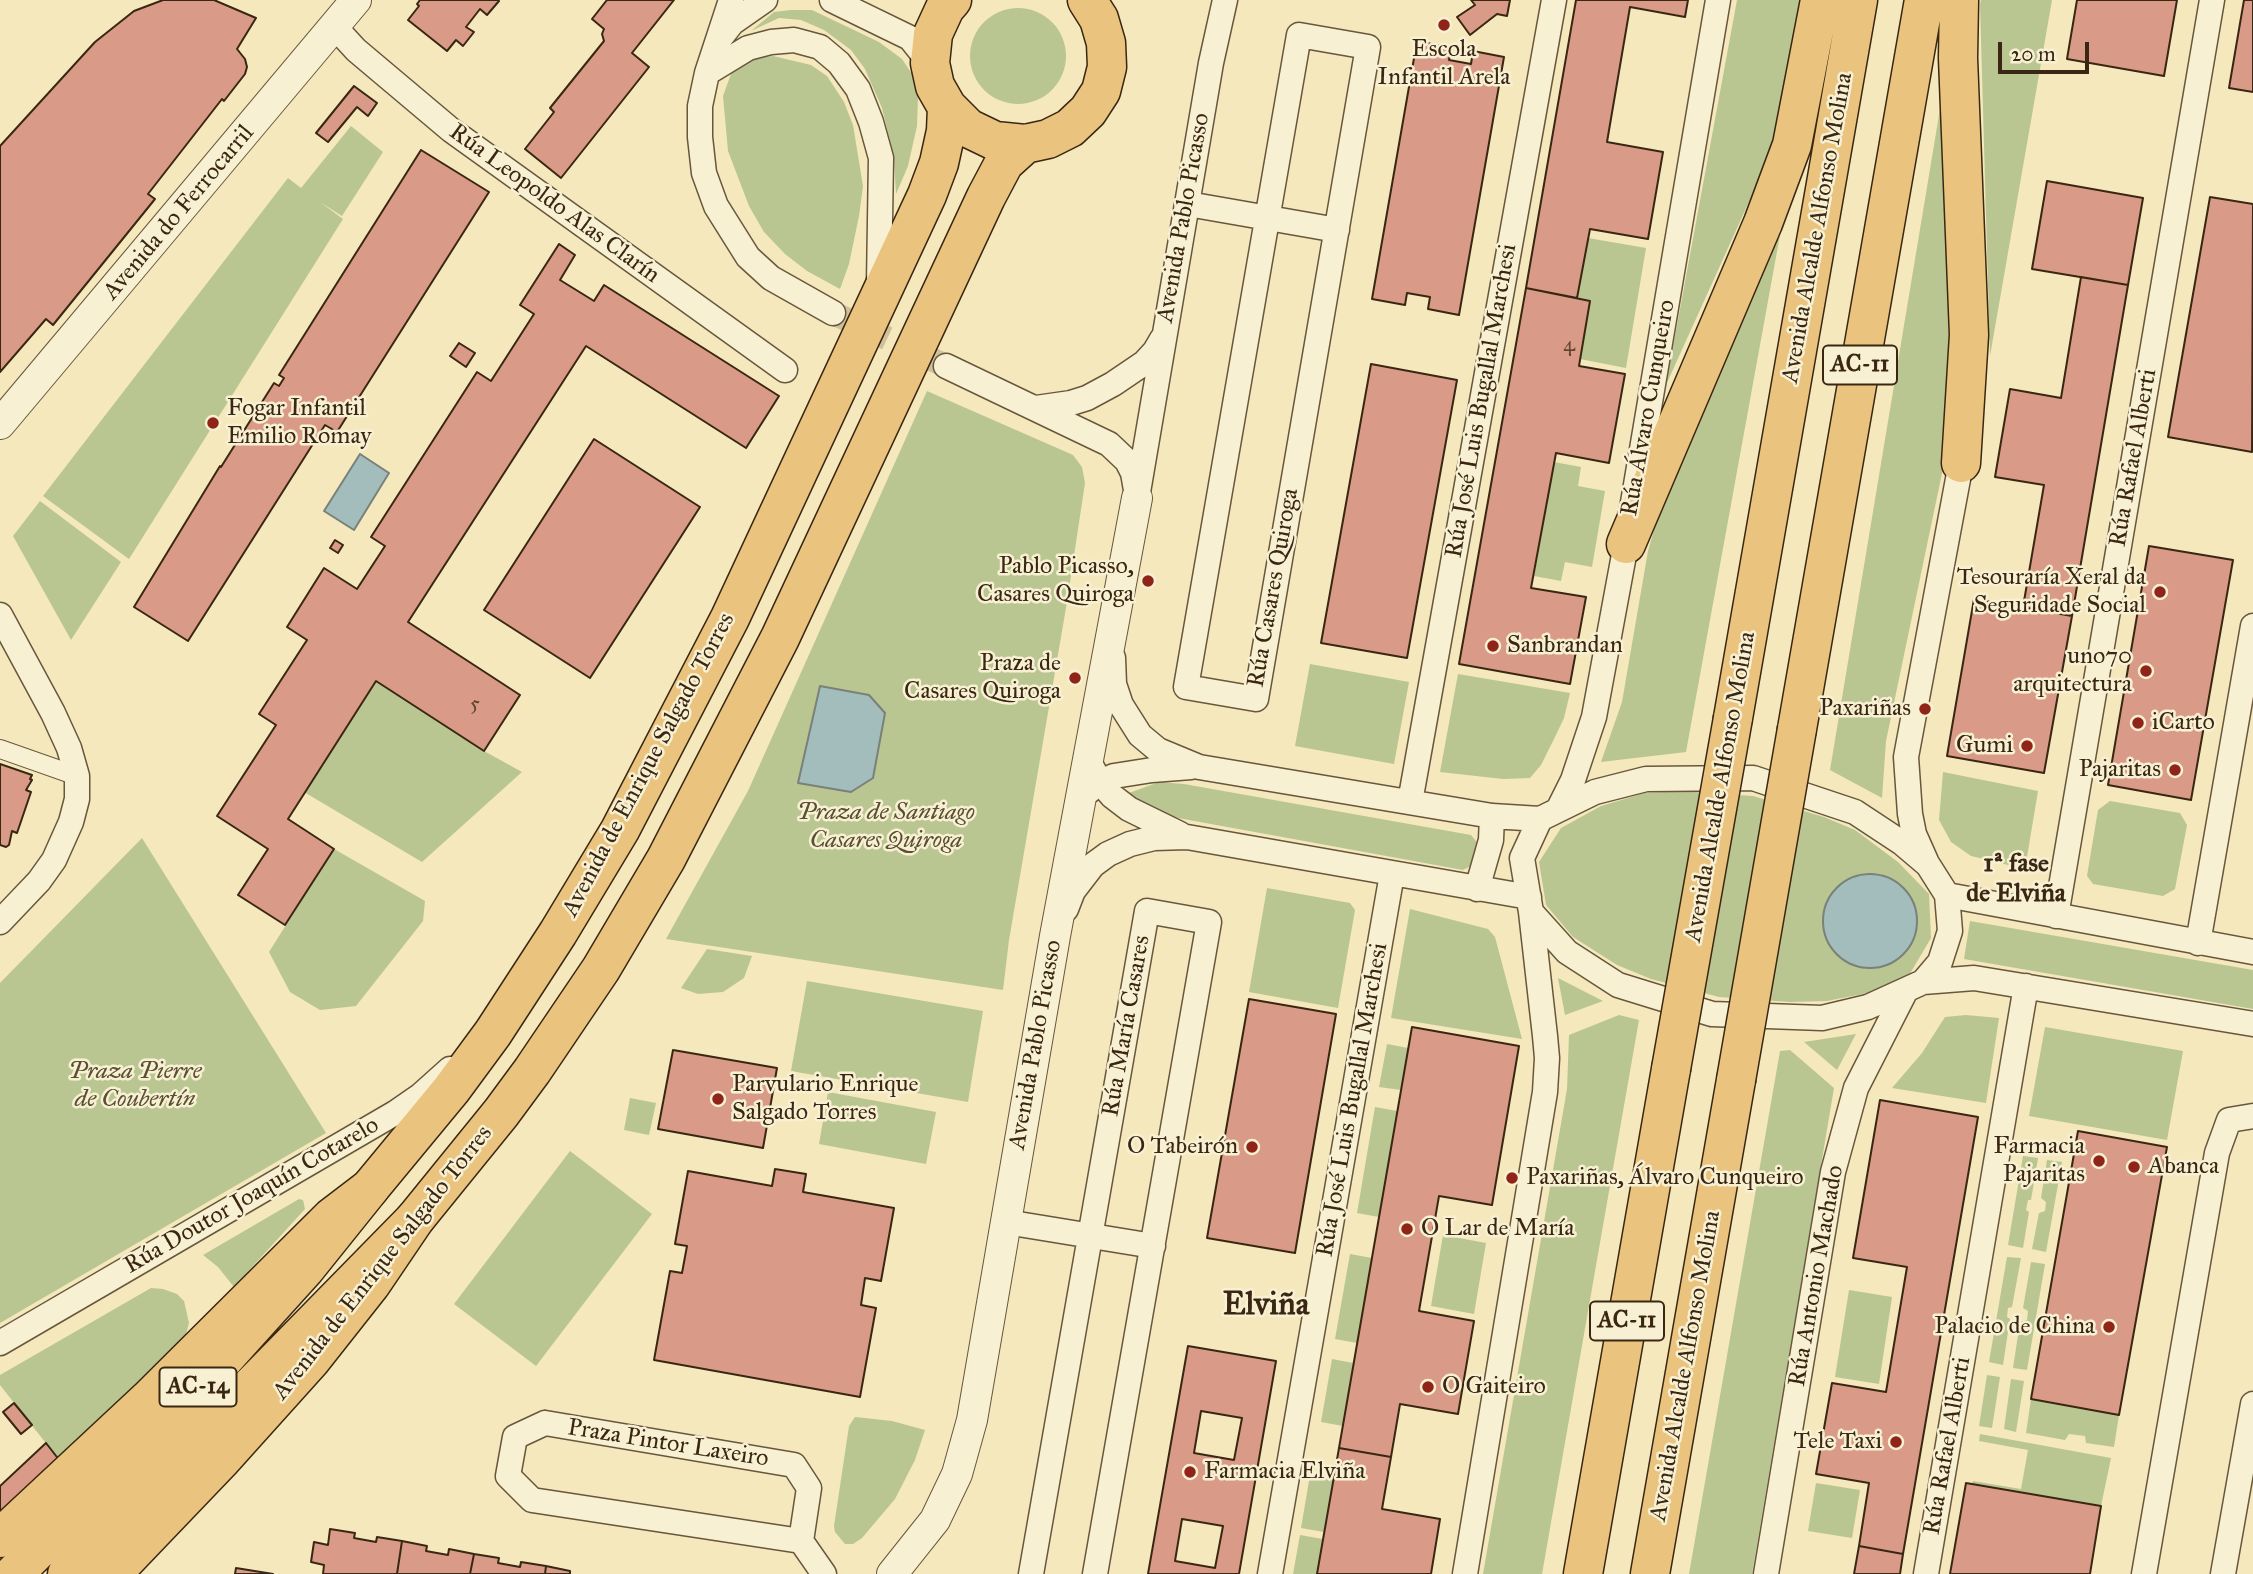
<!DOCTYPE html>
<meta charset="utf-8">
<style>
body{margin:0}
#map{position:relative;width:2253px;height:1574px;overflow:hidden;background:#f4e8bc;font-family:"IM FELL Great Primer",serif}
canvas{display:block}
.scale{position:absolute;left:1998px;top:42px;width:91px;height:32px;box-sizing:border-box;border:4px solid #3a2713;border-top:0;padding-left:9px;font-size:21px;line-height:24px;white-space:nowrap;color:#3a2713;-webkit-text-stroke:5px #f8f0d3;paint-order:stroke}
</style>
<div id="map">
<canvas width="2253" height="1574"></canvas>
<div class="scale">20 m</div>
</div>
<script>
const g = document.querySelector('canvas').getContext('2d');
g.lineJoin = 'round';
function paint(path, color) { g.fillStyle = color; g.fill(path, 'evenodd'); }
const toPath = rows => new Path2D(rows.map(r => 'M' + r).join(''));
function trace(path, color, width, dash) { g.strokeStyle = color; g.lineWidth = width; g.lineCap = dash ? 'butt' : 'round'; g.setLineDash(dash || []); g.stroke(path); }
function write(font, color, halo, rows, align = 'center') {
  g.font = font + ' "IM FELL Great Primer",serif'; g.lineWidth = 5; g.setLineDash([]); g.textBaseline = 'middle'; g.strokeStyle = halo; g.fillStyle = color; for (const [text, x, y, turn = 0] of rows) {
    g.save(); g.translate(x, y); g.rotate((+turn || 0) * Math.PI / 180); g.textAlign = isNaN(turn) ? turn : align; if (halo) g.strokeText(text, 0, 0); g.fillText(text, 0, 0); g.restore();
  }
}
paint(toPath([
 [1737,0,1802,0,1781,131,1666,385],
 [1981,0,2052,0,1990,356,1980,4],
 '970 56a48 48 0 1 1 96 0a48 48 0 1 1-96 0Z',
 [791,10,812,10,879,42,902,59,914,77,918,98,917,126,908,166,896,194,894,158,882,108,865,69,851,50,824,30,801,20,779,18,751,31,774,12],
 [773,56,811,65,827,76,844,102,853,125,863,186,859,216,849,264,840,289,807,271,785,254,764,232,749,206,728,151,723,96,731,74,740,65,752,59],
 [1944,85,1955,336,1945,459,1886,741,1882,798,1830,770],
 [351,126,383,152,342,216,320,202,343,219,129,559,43,496,288,178,301,188],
 [1780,235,1686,752,1601,762,1622,702,1648,551,1666,489,1697,409],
 [1588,238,1646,248,1626,368,1580,359,1590,301,1577,298],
 [927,391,1073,455,1082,467,1085,483,1067,602,1009,940,1003,990,666,939,748,791],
 [1554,462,1581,467,1578,486,1605,491,1592,567,1565,562,1561,581,1534,576],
 [40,501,121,562,71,640,13,536],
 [1310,664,1409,682,1394,764,1295,746],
 [1458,674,1570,693,1564,718,1555,737,1541,765,1530,778,1503,779,1440,772],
 [376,681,484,751,522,772,422,862,304,792],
 [1943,772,2038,791,2025,869,1971,856,1951,842,1939,820],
 [1159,782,1184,784,1471,835,1480,846,1475,864,1463,870,1178,818,1148,807,1129,793],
 [1681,791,1753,796,1824,817,1855,830,1898,862,1929,894,1931,938,1908,977,1868,993,1827,1001,1790,1002,1719,997,1651,979,1617,965,1573,937,1546,905,1539,862,1561,828,1601,806,1645,793],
 [1866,873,1880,874,1902,885,1915,937,1900,958,1879,968,1868,968,1847,963,1837,954,1829,943,1823,915,1827,902,1842,883,1855,876],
 [2110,801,2180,813,2187,825,2175,889,2163,896,2093,884,2087,876,2098,810],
 [142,838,326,1133,0,1323,0,983],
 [334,849,425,901,423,921,356,1006,320,1010,290,992,269,952],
 [1267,888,1350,903,1355,910,1338,1008,1249,992],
 [1410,909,1488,929,1495,937,1522,1039,1391,1018],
 [1970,921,2253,970,2253,1009,1964,959],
 [707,949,752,956,744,978,723,992,698,994,681,988],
 [1558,978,1603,1001,1565,1015],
 [807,981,983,1011,968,1102,791,1071],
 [1619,1015,1639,1020,1542,1574,1483,1574,1567,1089,1569,1035],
 [1966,1015,1999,1018,1986,1103,1892,1088,1922,1053,1945,1017],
 [2045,1027,2183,1051,2167,1140,2029,1116],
 [1856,1034,1837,1070,1804,1042],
 [1387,1044,1408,1048,1401,1090,1379,1087],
 [1790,1050,1834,1088,1752,1574,1689,1574,1780,1051],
 [828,1092,936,1112,926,1164,819,1144],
 [630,1098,656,1103,649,1135,624,1130],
 [1375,1107,1397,1111,1379,1217,1357,1213],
 [570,1151,652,1214,536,1366,454,1304],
 [2023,1156,2038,1158,2031,1200,2028,1200,2026,1210,2029,1212,2023,1248,2008,1245],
 [2047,1160,2062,1162,2046,1252,2032,1249,2039,1213,2045,1211,2046,1202,2041,1198],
 [299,1199,303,1200,305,1209,234,1287,218,1267,203,1255],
 [1443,1235,1486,1243,1474,1314,1431,1306],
 [1350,1254,1372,1258,1357,1343,1335,1339],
 [2007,1257,2021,1258,2012,1307,2008,1308,2007,1317,2010,1319,2003,1365,1989,1362],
 [2031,1262,2045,1264,2027,1370,2013,1368,2020,1322,2027,1320,2028,1311,2023,1308],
 [151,1288,163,1289,177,1294,184,1301,189,1323,186,1334,162,1362,60,1461,0,1385,0,1375],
 [1849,1290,1892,1297,1879,1384,1835,1377],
 [1332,1359,1353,1363,1343,1426,1321,1422],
 [1987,1375,2000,1377,1992,1428,1979,1426],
 [2011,1379,2024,1381,2016,1432,2004,1429],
 [2031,1399,2119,1415,2114,1447,2086,1443,2085,1436,2069,1434,2065,1440,2026,1433],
 [855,1417,892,1421,925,1430,915,1460,895,1499,862,1538,853,1544,845,1544,835,1532,834,1526,849,1426],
 [1980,1434,2111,1458,2101,1506,1972,1484,1973,1481,2021,1489,2028,1450,1979,1441],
 [1310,1475,1333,1479,1324,1532,1301,1528],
 [1816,1483,1860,1490,1852,1538,1808,1531],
 [1300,1535,1323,1539,1317,1574,1293,1574]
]), '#bac691');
const water = toPath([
 [360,454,389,473,354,530,324,511,360,454],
 [820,686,869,695,885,713,873,778,851,792,798,783,820,686],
 '1823 921a47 47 0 1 1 94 0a47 47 0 1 1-94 0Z'
]);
paint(water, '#a3bdbd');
trace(water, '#798179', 2);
const building = toPath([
 [163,0,214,0,256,18,237,49,245,59,247,67,245,74,224,101,222,99,148,194,155,199,53,325,46,319,0,372,0,146,95,42,134,11,163,0],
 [420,0,498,0,499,1,487,15,480,9,466,27,474,32,463,46,456,40,447,51,408,20,419,6,417,4,420,0],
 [607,0,674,0,632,53,649,67,561,178,525,149,554,112,550,108,604,41,602,34,604,29,592,19,607,0],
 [1471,0,1510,0,1507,16,1497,14,1470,35,1457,17,1475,5,1471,0],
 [1576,0,1688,0,1685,17,1630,7,1607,142,1663,152,1648,239,1590,229,1577,298,1526,288,1576,0],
 [2077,0,2177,0,2164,76,2067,59,2077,0],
 [2244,0,2253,0,2253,92,2229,88,2244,0],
 [1417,41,1451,48,1449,60,1471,64,1473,51,1504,57,1459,315,1428,309,1430,297,1407,293,1405,305,1372,299,1417,41],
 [354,86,377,103,368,116,357,107,328,142,316,133,354,86],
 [421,150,489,192,337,432,325,425,188,641,134,607,220,466,221,467,274,383,279,386,284,378,279,375,421,150],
 [2047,181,2143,198,2128,285,2032,269,2047,181],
 [2210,197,2253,204,2252,452,2168,437,2210,197],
 [559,244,575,255,560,280,594,301,604,285,779,396,746,448,586,346,408,622,520,695,484,751,376,681,288,819,334,849,285,925,238,895,268,849,217,816,276,725,259,714,307,640,287,627,324,568,357,589,385,546,371,537,477,372,491,381,534,314,520,305,559,244],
 [2081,277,2128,285,2072,616,2023,607,2044,485,1995,477,2010,389,2061,398,2081,277],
 [1526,288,1590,301,1579,366,1625,374,1609,463,1556,453,1531,588,1586,597,1570,684,1459,664,1526,288],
 [459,343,475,353,466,367,450,356,459,343],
 [1371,364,1457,380,1407,658,1321,643,1371,364],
 [594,439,700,507,590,678,484,610,594,439],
 [335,540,343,545,338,553,330,548,335,540],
 [2149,546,2233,560,2191,800,2108,785,2149,546],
 [1974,599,2072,616,2044,773,1947,756,1974,599],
 [0,764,32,775,30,779,32,780,26,790,31,792,17,833,12,831,9,845,6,847,0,845,0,764],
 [1249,999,1336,1014,1295,1253,1207,1238,1249,999],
 [1412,1027,1519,1046,1492,1205,1439,1196,1419,1311,1474,1321,1458,1414,1400,1404,1391,1457,1339,1448,1412,1027],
 [673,1050,777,1068,763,1148,658,1129,673,1050],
 [1880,1100,1978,1117,1903,1554,1859,1546,1869,1483,1816,1474,1832,1383,1886,1392,1907,1267,1853,1258,1880,1100],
 [2078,1131,2167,1147,2119,1415,2031,1399,2078,1131],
 [775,1169,806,1174,803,1192,894,1208,881,1281,865,1278,861,1305,876,1308,860,1397,654,1360,670,1271,682,1273,687,1246,675,1244,688,1171,772,1186,775,1169],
 [1188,1346,1276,1361,1239,1574,1148,1574,1188,1346],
 [1201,1411,1242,1418,1234,1460,1194,1453,1201,1411],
 [1182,1519,1223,1526,1215,1568,1175,1561,1182,1519],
 [14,1403,32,1425,21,1434,3,1412,14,1403],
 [46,1443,60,1461,0,1517,0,1486,46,1443],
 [1339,1448,1391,1457,1382,1509,1440,1519,1431,1574,1317,1574,1339,1448],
 [1966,1483,2101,1506,2090,1574,1950,1574,1966,1483],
 [330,1529,355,1533,354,1538,376,1542,377,1537,402,1541,397,1574,323,1574,324,1565,311,1562,314,1542,328,1545,330,1529],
 [402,1541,427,1546,426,1551,448,1555,449,1549,474,1554,470,1574,397,1574,402,1541],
 [1859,1546,1903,1554,1900,1574,1854,1574,1859,1546],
 [474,1554,499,1558,498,1563,520,1567,521,1562,546,1566,545,1574,470,1574,474,1554],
 [546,1566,570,1571,570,1574,545,1574,546,1566],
 [236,1568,273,1574,235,1574,236,1568]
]);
paint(building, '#d99b87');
trace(building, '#3a2713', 2);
trace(toPath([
 [833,313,946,366]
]), '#cfc19a', 24, [24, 12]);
const pedestrian = toPath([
 [0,749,77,776]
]);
const minor = toPath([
 [731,0,707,73,700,106,700,137,704,173,716,206,748,257,771,278,833,313],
 [832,0,910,38,930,63],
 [334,26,356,50,451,130,785,370],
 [1299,35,1368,47,1256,699,1186,687,1299,35],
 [721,37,732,23,765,0],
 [707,73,748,48,771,42,794,40,820,47,839,63,858,89,871,122,881,158,879,283],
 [1188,204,1337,230],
 [946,366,1109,444,1127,461,1133,473,1136,490],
 [1036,408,1071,403,1087,398,1113,384,1144,363,1155,351,1162,339],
 [1137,498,1211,63,1225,0],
 [0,615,53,713,69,748,77,776,77,799,71,822,54,860,39,881,0,922],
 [1113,658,1114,684,1121,705,1140,735,1158,750,1199,767,1492,816,1540,819],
 [1088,760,1100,782,1112,796,1129,809,1180,834],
 [1089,791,1100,782,1114,776,1152,770,1191,767],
 [1410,802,1554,0],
 [1558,810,1573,780,1594,717,1626,544,1718,0],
 [1926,861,1914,834,1910,814,1906,757,1961,463],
 [1477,889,1491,840,1492,816],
 [1947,895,2253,952],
 [1066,909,1073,891,1093,865,1108,854,1130,844,1154,838,1187,837,1529,897],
 [2056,916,2212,0],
 [2198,943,2253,626],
 [1923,982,1974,978,2253,1024],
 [1006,1222,1153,1246],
 [0,1343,395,1113,421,1095,450,1069],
 [545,1423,794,1465,809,1488,801,1541,532,1500,508,1476,515,1437,545,1423],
 [801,1541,824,1574],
 [1031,1574,1147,911,1209,922,1095,1574],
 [1270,1574,1392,874],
 [1465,1574,1545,1092,1547,1058,1545,1036,1531,912,1522,858,1540,819,1595,792,1646,779,1753,778,1855,812,1902,843,1928,865,1947,895,1950,931,1940,962,1923,982,1868,1007,1822,1018,1712,1014,1618,985,1567,952,1531,912],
 [1766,1574,1833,1172,1856,1088,1906,990],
 [1926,1574,2026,986],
 [2144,1574,2217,1153,2229,1120,2253,1116],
 [2223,1574,2253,1404]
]);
const tertiary = toPath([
 [0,424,356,0],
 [892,1574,935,1520,957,1474,972,1420,1055,936,1137,498]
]);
const primary = toPath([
 [952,0,945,8,933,34,930,63,935,86,947,107,968,128,995,141,1025,144,1048,139,1070,128,1088,111,1101,91,1107,67,1106,43,1099,19,1087,0],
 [0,1538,149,1399,332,1217,370,1188,451,1090,493,1033,558,933,620,830,730,618,927,195,939,163,946,131,947,107],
 [112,1574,222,1459,311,1360,371,1284,415,1219,501,1113,532,1071,601,969,666,859,780,638,986,197,1004,163,1025,144]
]);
const trunk = toPath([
 [1959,0,1958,58,1969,335,1961,463],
 [1626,544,1763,223,1792,145,1820,0],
 [1733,718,1858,0],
 [1797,729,1924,0],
 [1583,1574,1671,1069],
 [1650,1574,1736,1080]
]);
const motorway = toPath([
 [14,1574,184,1403,305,1269,370,1188],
 [67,1574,415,1219]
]);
trace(pedestrian, '#68573d', 20);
trace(minor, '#68573d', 27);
trace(tertiary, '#68573d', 32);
trace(primary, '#3a2713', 41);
trace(trunk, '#3a2713', 41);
trace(motorway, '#3a2713', 41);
trace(pedestrian, '#f8f0d3', 18);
trace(minor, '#f8f0d3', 24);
trace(tertiary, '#f8f0d3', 30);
trace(primary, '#eac47e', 38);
trace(trunk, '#eac47e', 38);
trace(motorway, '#eac47e', 38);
const trunkBridge = toPath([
 [1671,1069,1733,718],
 [1736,1080,1797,729]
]);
trace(trunkBridge, '#3a2713', 41, []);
trace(trunkBridge, '#eac47e', 38);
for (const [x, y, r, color] of [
 [1444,25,7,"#8f2418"],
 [213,423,7,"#8f2418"],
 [1148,581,7,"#8f2418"],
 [2160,592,7,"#8f2418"],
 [1493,646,7,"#8f2418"],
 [2146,671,7,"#8f2418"],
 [1075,678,7,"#8f2418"],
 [1925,709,7,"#8f2418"],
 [2138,723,7,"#8f2418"],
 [2027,746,7,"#8f2418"],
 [2175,770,7,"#8f2418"],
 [718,1099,7,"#8f2418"],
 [1252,1147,7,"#8f2418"],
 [2099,1161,7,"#8f2418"],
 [2134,1167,7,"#8f2418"],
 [1512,1178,7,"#8f2418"],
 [1407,1229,7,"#8f2418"],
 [2109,1327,7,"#8f2418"],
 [1428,1387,7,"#8f2418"],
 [1896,1442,7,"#8f2418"],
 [1190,1472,7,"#8f2418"]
]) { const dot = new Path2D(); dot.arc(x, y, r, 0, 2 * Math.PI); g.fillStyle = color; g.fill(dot); trace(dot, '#f8f0d3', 2.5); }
write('21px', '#624430', null, [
 ["4",1569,346],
 ["5",475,705]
]);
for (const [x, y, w] of [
 [1860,365,74],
 [1627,1321,74],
 [198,1387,77]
]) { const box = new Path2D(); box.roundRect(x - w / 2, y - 19.5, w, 39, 5); g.fillStyle = '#f8f0d3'; g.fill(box); trace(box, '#3a2713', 2); }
write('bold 23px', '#3a2713', null, [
 ["AC-11",1860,365],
 ["AC-11",1627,1321],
 ["AC-14",198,1387]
]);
write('24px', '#3a2713', '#f8f0d3', [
 ["Escola",1444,50,"center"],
 ["Infantil Arela",1444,78,"center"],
 ["Fogar Infantil",227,409,"left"],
 ["Emilio Romay",227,437,"left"],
 ["Pablo Picasso,",1134,567],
 ["Casares Quiroga",1134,595],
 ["Tesouraría Xeral da",2146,578],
 ["Seguridade Social",2146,606],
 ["Sanbrandan",1507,646,"left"],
 ["uno70",2132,657],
 ["arquitectura",2132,685],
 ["Praza de",1061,664],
 ["Casares Quiroga",1061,692],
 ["Paxariñas",1911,709],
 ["iCarto",2152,723,"left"],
 ["Gumi",2013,746],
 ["Pajaritas",2161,770],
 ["Parvulario Enrique",732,1085,"left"],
 ["Salgado Torres",732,1113,"left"],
 ["O Tabeirón",1238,1147],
 ["Farmacia",2085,1147],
 ["Pajaritas",2085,1175],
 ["Abanca",2148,1167,"left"],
 ["Paxariñas, Álvaro Cunqueiro",1526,1178,"left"],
 ["O Lar de María",1421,1229,"left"],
 ["Palacio de China",2095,1327],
 ["O Gaiteiro",1442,1387,"left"],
 ["Tele Taxi",1882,1442],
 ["Farmacia Elviña",1204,1472,"left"]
], 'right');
write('24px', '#3a2713', '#f8f0d3', [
 ["Rúa Leopoldo Alas Clarín",554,204,36],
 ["Avenida do Ferrocarril",179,213,-50],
 ["Avenida Pablo Picasso",1184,218,-80],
 ["Avenida Alcalde Alfonso Molina",1818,228,-80],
 ["Rúa José Luis Bugallal Marchesi",1482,401,-80],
 ["Rúa Álvaro Cunqueiro",1649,408,-80],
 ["Rúa Rafael Alberti",2134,458,-80],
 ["Rúa Casares Quiroga",1274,588,-80],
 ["Avenida de Enrique Salgado Torres",649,765,-62],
 ["Avenida Alcalde Alfonso Molina",1721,787,-80],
 ["Rúa María Casares",1127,1026,-80],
 ["Avenida Pablo Picasso",1036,1045,-80],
 ["Rúa José Luis Bugallal Marchesi",1353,1100,-80],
 ["Rúa Doutor Joaquín Cotarelo",252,1196,-30],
 ["Avenida de Enrique Salgado Torres",383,1263,-52],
 ["Rúa Antonio Machado",1817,1276,-80],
 ["Avenida Alcalde Alfonso Molina",1686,1366,-80],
 ["Praza Pintor Laxeiro",668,1444,9],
 ["Rúa Rafael Alberti",1948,1446,-80]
]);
write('italic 24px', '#5a4f32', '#f8f0d3', [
 ["Praza de Santiago",886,813],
 ["Casares Quiroga",886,841],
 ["Praza Pierre",135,1072],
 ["de Coubertín",135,1100]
]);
write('bold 26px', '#3a2713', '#f8f0d3', [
 ["1ª fase",2016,865],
 ["de Elviña",2016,895]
]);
write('bold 32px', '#3a2713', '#f8f0d3', [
 ["Elviña",1266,1306]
]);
</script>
